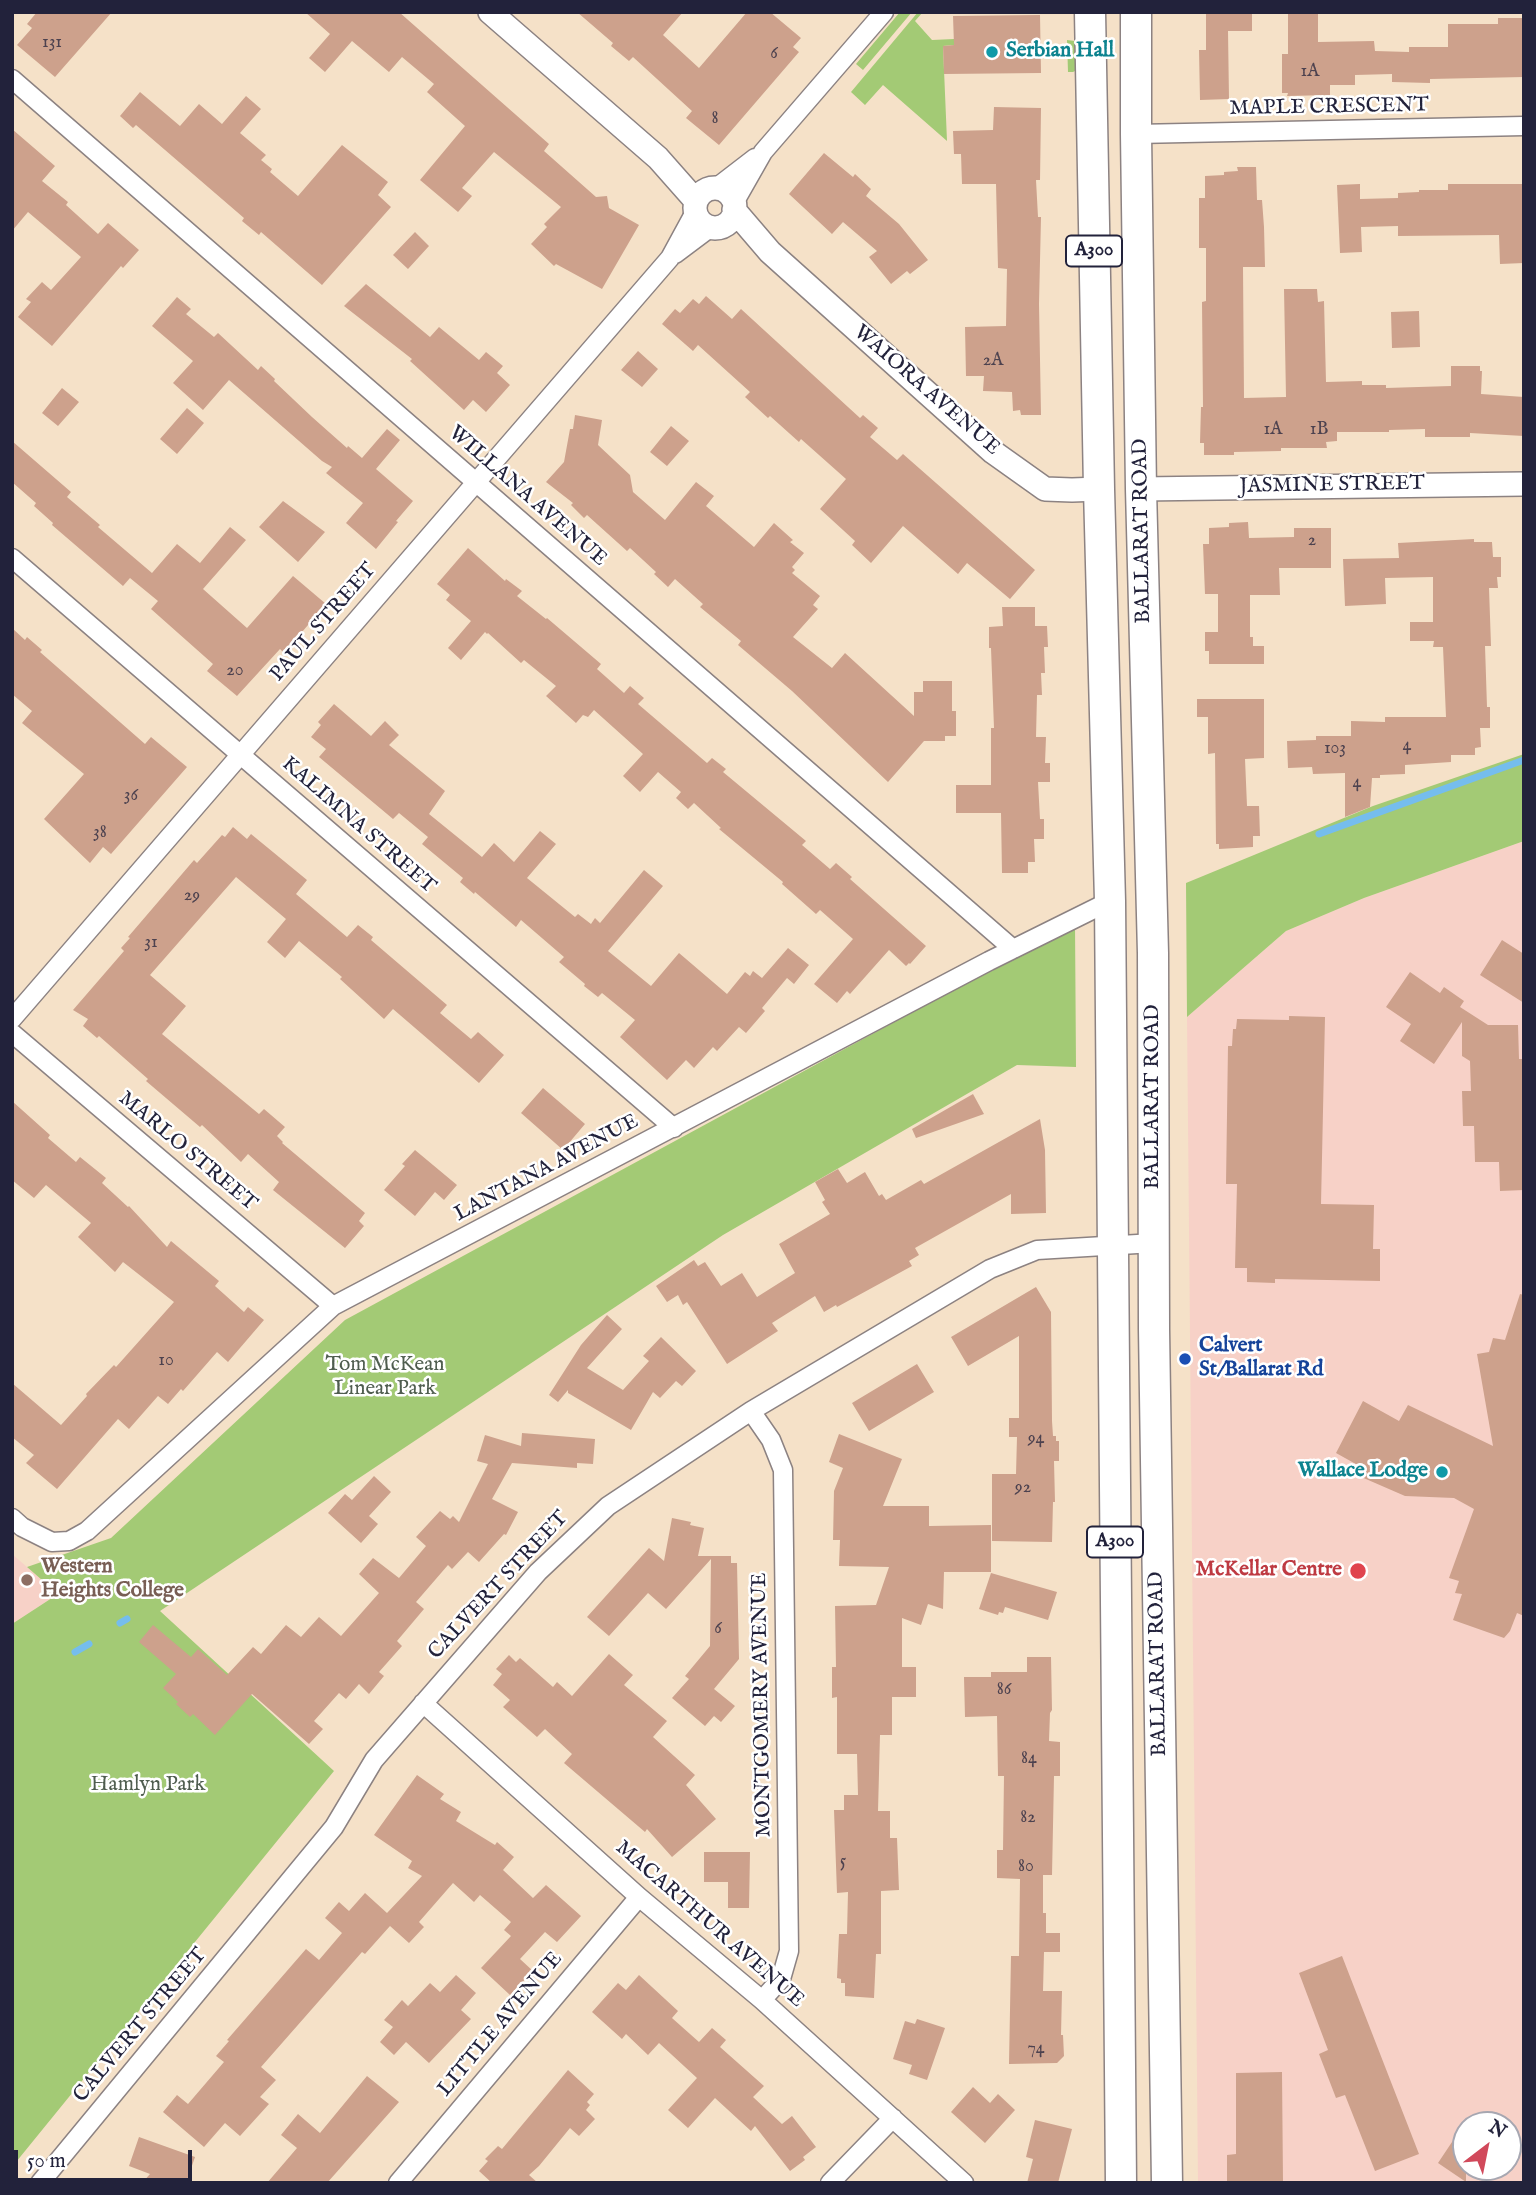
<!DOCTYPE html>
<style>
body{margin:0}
#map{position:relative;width:1536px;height:2195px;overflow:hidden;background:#f5e1c8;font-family:"IM FELL English",serif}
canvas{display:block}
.frame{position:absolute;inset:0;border:14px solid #22223b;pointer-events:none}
.north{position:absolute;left:1452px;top:2111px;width:70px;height:70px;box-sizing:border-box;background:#fff;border:2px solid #a7a7b1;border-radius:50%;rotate:32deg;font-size:19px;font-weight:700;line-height:28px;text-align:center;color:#22223b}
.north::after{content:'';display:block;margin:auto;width:24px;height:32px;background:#d1495b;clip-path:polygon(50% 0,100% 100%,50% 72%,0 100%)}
.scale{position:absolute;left:14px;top:2150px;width:178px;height:32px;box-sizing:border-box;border:4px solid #22223b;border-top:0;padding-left:9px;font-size:21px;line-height:24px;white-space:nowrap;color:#22223b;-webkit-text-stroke:5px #fff;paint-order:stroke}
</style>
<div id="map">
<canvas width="1536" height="2195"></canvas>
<div class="frame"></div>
<div class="north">N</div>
<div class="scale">50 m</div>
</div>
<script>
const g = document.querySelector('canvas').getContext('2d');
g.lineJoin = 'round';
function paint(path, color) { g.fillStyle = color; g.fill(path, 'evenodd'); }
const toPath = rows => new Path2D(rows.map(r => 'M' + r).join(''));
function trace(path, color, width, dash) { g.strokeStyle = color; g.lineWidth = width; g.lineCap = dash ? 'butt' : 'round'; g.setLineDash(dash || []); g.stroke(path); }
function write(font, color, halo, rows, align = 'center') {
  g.font = font + ' "IM FELL English",serif'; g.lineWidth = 5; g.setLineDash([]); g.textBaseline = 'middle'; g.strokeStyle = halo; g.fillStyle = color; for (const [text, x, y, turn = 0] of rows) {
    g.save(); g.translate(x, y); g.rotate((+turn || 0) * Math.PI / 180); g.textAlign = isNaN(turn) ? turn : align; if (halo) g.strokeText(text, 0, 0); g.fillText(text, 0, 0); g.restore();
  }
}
paint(toPath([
 [1524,841,1524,2183,1198,2183,1187,1017,1286,931,1364,898],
 [1466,2125,1508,2125,1508,2167,1466,2167],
 [12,1554,58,1594,12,1624]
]), '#f7d1c7');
paint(toPath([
 [900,12,912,12,863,70,856,64],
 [918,12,923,12,915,21,932,40,954,39,954,45,943,46,947,141,883,85,865,105,851,92],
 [1067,40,1075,41,1075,71,1073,72,1068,72],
 [1524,754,1524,841,1364,898,1286,931,1187,1017,1186,883,1373,806],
 [1075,924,1076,1067,1017,1065,723,1235,160,1611,334,1771,12,2167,12,1624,58,1594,27,1567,111,1538,345,1320]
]), '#a3ca75');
trace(toPath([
 [1319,834,1524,760],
 [120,1623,127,1619],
 [75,1652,89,1644]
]), '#75bded', 7);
paint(toPath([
 [37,12,112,12,55,77,17,45,32,28,27,24],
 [305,12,399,12,549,144,544,151,596,197,607,196,609,208,639,225,602,289,556,264,554,266,531,244,547,227,544,224,561,207,494,152,462,188,472,196,458,212,420,180,465,126,427,92,434,84,402,57,389,72,352,41,325,72,309,58,330,34],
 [577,12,683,12,663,35,699,68,747,12,770,12,801,38,793,47,799,52,719,145,686,118,692,111,633,57,629,61,611,46,613,43],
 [1206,12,1252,12,1252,31,1228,31,1229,99,1200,100,1199,50,1206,50],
 [1288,12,1318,12,1318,42,1374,41,1375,51,1409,52,1409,47,1448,47,1448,24,1498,24,1498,18,1523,18,1524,77,1430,79,1430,83,1392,82,1392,74,1355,75,1355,85,1330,85,1330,95,1287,96,1288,93,1282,93,1282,54,1288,54],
 [1040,15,1041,73,944,74,943,46,954,45,953,16],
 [140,92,180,126,199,104,222,124,246,96,261,109,240,133,266,155,261,160,272,169,270,172,298,196,342,145,388,182,378,195,391,207,322,285,261,232,259,235,242,221,244,218,136,125,133,128,120,116],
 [994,107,1041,108,1040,180,1036,180,1038,217,1041,217,1039,304,1041,415,1021,415,1020,410,1013,411,1012,392,983,391,984,376,966,376,965,327,1006,326,1007,269,998,268,996,184,962,184,961,154,954,154,953,131,993,130],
 [12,129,55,166,42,181,68,202,66,205,98,234,108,223,139,250,123,268,121,266,52,346,18,317,31,302,26,299,42,282,51,290,81,257,28,212,12,231],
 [824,153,853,177,855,174,871,189,866,196,899,224,928,260,910,274,907,271,891,284,869,257,877,251,843,222,832,234,789,194],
 [1237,167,1256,167,1257,200,1262,200,1264,227,1265,267,1243,267,1244,398,1286,397,1284,289,1317,289,1318,302,1324,301,1326,382,1362,381,1362,385,1386,385,1386,388,1451,386,1451,366,1480,366,1480,371,1482,371,1481,394,1524,397,1524,436,1470,433,1470,437,1425,437,1425,429,1389,430,1389,432,1337,432,1337,441,1326,442,1327,448,1281,448,1281,451,1234,452,1234,455,1204,455,1204,443,1200,443,1201,407,1203,407,1202,302,1206,301,1206,248,1199,248,1199,198,1205,198,1205,176,1224,175,1224,172,1238,171],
 [1360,184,1360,199,1398,198,1398,193,1419,192,1419,190,1448,190,1448,184,1524,184,1524,263,1500,264,1499,235,1398,236,1398,226,1361,227,1362,252,1340,253,1337,185],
 [415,232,429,246,408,269,393,255],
 [366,284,430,337,439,327,479,360,486,352,503,366,497,373,510,385,486,412,473,400,464,410,410,361,412,359,344,306],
 [706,296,732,319,741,309,860,418,863,415,878,428,870,437,897,460,903,454,1035,570,1010,599,967,563,958,574,903,526,871,563,852,545,855,541,820,509,846,479,801,439,799,442,770,416,768,418,745,397,750,392,698,345,693,351,662,324,675,309,680,313,693,299,699,304],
 [177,297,191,309,186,314,214,337,218,333,258,370,261,366,275,379,274,381,312,417,347,448,348,446,362,458,387,429,400,440,376,469,413,501,396,521,398,522,376,549,346,523,363,503,326,473,332,467,322,461,229,380,203,410,173,383,193,361,152,326],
 [1419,311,1420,347,1392,348,1391,312],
 [638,351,658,369,642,387,621,370],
 [62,388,79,402,58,426,42,413],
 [187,408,204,423,177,454,160,439],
 [575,415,602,420,598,445,630,475,633,492,665,520,696,482,714,496,706,506,754,547,774,523,793,540,790,542,804,553,792,567,795,570,792,573,820,596,813,605,818,609,793,637,832,668,845,653,914,716,914,692,923,692,923,681,952,681,952,711,956,711,956,736,945,736,945,741,924,741,888,782,792,691,738,645,741,641,700,607,703,604,675,579,668,587,654,574,656,572,630,548,627,551,587,515,584,518,571,505,573,503,546,482,564,462,570,429,573,429],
 [671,426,689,441,667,466,650,452],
 [12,441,71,492,67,497,100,525,98,527,152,573,177,544,200,563,230,527,246,540,203,589,247,628,293,576,326,604,284,653,280,649,237,696,207,671,213,664,151,609,158,601,130,578,123,586,52,525,53,523,34,506,36,503,12,482],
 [283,501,325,532,298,562,259,527],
 [1248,522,1249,538,1294,537,1294,528,1331,528,1331,568,1279,568,1280,595,1250,595,1250,637,1253,637,1253,646,1264,646,1264,664,1209,664,1209,651,1205,651,1205,632,1218,632,1218,594,1205,594,1203,544,1209,544,1209,528,1229,527,1229,523],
 [1474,539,1474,542,1492,542,1493,557,1501,557,1501,577,1497,577,1498,588,1489,588,1491,646,1485,646,1487,707,1490,707,1490,728,1480,728,1481,747,1475,748,1475,755,1451,755,1451,762,1405,765,1405,774,1380,775,1380,778,1372,778,1370,807,1345,817,1345,773,1313,774,1312,767,1288,768,1287,741,1316,740,1316,736,1351,736,1351,721,1385,722,1385,717,1446,717,1443,647,1433,647,1434,641,1410,641,1410,622,1433,622,1433,577,1385,578,1386,604,1345,606,1343,559,1399,558,1398,543],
 [468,548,505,581,506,579,522,591,517,596,546,619,547,618,601,664,597,669,624,693,630,686,644,698,638,704,707,763,712,758,726,769,723,772,806,841,802,845,830,869,836,863,852,877,850,879,926,946,910,964,909,963,906,966,889,950,850,994,847,991,837,1003,814,984,853,939,820,910,816,914,782,884,783,882,719,829,721,828,694,803,688,809,676,798,681,792,658,772,640,792,623,776,643,754,594,710,588,717,583,715,576,723,546,696,556,686,524,660,521,663,488,633,487,634,485,632,461,660,448,648,471,621,446,600,450,595,437,584],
 [1002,607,1035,607,1035,626,1047,626,1048,647,1044,647,1045,673,1041,673,1042,695,1037,695,1036,737,1046,737,1045,763,1050,763,1050,782,1038,782,1040,819,1044,819,1044,839,1034,839,1035,862,1028,862,1028,873,1002,873,1001,813,956,813,956,785,991,785,991,728,994,728,991,648,989,648,989,627,1003,626],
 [12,628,25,640,27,637,42,650,40,652,145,744,151,737,187,767,111,854,103,847,90,863,44,819,84,774,22,723,32,711,12,694],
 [1197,699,1264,699,1264,758,1245,759,1247,806,1259,806,1260,836,1253,836,1253,847,1219,849,1219,844,1216,844,1215,753,1208,754,1208,717,1197,717],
 [334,704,371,736,385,721,399,735,389,745,445,791,429,814,482,857,494,843,514,862,540,831,556,844,527,878,575,917,578,914,591,924,595,918,600,923,644,870,663,886,608,951,651,986,679,953,727,994,745,972,750,976,753,971,762,978,788,948,809,965,794,984,787,978,762,1008,765,1011,746,1033,739,1027,717,1051,713,1047,694,1068,686,1060,667,1080,620,1037,635,1020,602,993,598,997,584,986,585,984,559,962,564,957,521,920,516,927,475,892,474,894,460,882,463,878,422,844,428,837,399,813,393,819,319,757,326,749,311,737,321,725,318,722],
 [233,827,247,839,251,834,307,880,296,894,347,937,358,925,373,937,371,940,447,1005,440,1013,471,1039,478,1032,504,1055,479,1083,393,1009,384,1019,340,979,342,977,299,941,285,958,267,942,286,919,236,877,150,975,186,1006,162,1034,259,1114,264,1109,285,1127,277,1136,283,1142,282,1143,365,1213,359,1221,364,1226,345,1248,273,1190,279,1182,248,1154,241,1162,202,1125,200,1127,146,1081,148,1079,99,1036,97,1038,83,1026,88,1019,73,1010,124,951,121,948,130,938,128,937,194,860,197,863,222,835,225,837],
 [1502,940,1524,954,1524,1003,1480,975],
 [1410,972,1440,993,1444,987,1464,1001,1460,1007,1488,1025,1518,1025,1519,1059,1524,1059,1524,1190,1500,1191,1499,1162,1475,1162,1474,1126,1463,1126,1462,1091,1471,1091,1470,1061,1462,1056,1462,1022,1434,1064,1400,1041,1411,1024,1386,1007],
 [1289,1016,1325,1017,1321,1204,1374,1205,1373,1249,1380,1249,1380,1281,1275,1279,1275,1283,1247,1282,1247,1268,1235,1268,1237,1184,1226,1184,1228,1046,1232,1046,1233,1029,1236,1029,1237,1019,1289,1020],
 [543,1088,585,1124,563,1150,521,1113],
 [973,1094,984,1114,916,1138,912,1129],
 [12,1101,50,1135,48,1138,76,1162,80,1157,106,1178,102,1183,128,1207,129,1206,167,1247,171,1241,219,1281,215,1286,244,1312,248,1307,264,1320,228,1362,217,1352,183,1391,181,1389,168,1404,158,1396,129,1429,118,1419,57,1489,26,1463,34,1455,12,1437,12,1383,61,1425,87,1396,86,1394,114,1365,116,1367,174,1302,123,1262,115,1272,78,1237,91,1223,46,1185,34,1198,12,1180],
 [1040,1119,1045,1150,1046,1213,1011,1214,1011,1194,915,1248,919,1255,909,1261,912,1266,837,1307,836,1305,824,1312,815,1296,772,1323,778,1331,727,1364,687,1302,683,1305,678,1295,667,1302,656,1286,694,1260,698,1266,705,1262,721,1286,742,1273,757,1297,795,1273,779,1244,830,1214,822,1202,825,1200,815,1182,838,1169,847,1183,865,1172,879,1196,882,1194,886,1200,921,1180,924,1184],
 [415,1150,457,1185,444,1200,435,1192,415,1216,384,1190,405,1166,402,1164],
 [1036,1287,1051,1312,1052,1421,1053,1436,1056,1436,1056,1441,1059,1441,1059,1461,1054,1461,1055,1502,1053,1502,1052,1542,992,1541,992,1474,1016,1474,1017,1437,1009,1437,1009,1418,1019,1418,1019,1336,968,1366,951,1337],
 [1520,1294,1524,1295,1524,1616,1517,1613,1510,1631,1504,1638,1453,1620,1462,1594,1455,1593,1459,1581,1449,1578,1474,1509,1454,1498,1405,1496,1359,1476,1363,1468,1336,1453,1363,1401,1399,1421,1408,1405,1493,1446,1477,1354,1489,1352,1493,1338,1505,1340],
 [607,1315,622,1329,587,1368,623,1390,649,1361,643,1356,661,1337,696,1371,682,1386,676,1381,660,1398,653,1392,631,1430,568,1393,568,1390,558,1402,549,1395,581,1345],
 [917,1364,934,1392,869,1431,852,1403],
 [522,1433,595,1439,593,1464,577,1463,577,1468,512,1463,492,1499,518,1512,506,1535,504,1534,479,1562,468,1552,452,1569,448,1565,416,1602,424,1609,397,1641,402,1646,379,1672,384,1676,369,1694,359,1684,346,1699,339,1693,314,1721,323,1729,309,1744,252,1694,215,1735,193,1714,190,1717,176,1704,178,1702,163,1688,176,1674,139,1642,153,1625,191,1657,198,1649,227,1675,253,1647,261,1654,286,1625,301,1637,319,1617,341,1636,379,1593,359,1574,373,1558,399,1578,426,1546,416,1537,440,1511,450,1519,453,1516,459,1522,488,1464,477,1461,485,1435,521,1446],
 [839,1434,902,1459,883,1506,929,1506,929,1526,991,1525,991,1572,944,1572,943,1609,928,1604,921,1625,902,1618,902,1667,916,1667,916,1697,892,1697,892,1735,880,1735,878,1811,890,1811,890,1838,897,1838,899,1890,881,1891,881,1954,876,1954,874,1998,845,1996,845,1983,841,1983,841,1979,837,1978,839,1934,847,1934,848,1892,837,1893,834,1810,844,1810,844,1795,858,1795,857,1754,837,1754,837,1697,832,1698,832,1667,836,1667,835,1606,876,1605,889,1567,839,1566,840,1540,833,1540,834,1491,843,1468,829,1462],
 [374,1476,391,1492,369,1516,378,1524,361,1543,328,1513,345,1494,352,1500],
 [672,1518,691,1522,690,1525,704,1528,698,1556,731,1556,731,1563,737,1563,739,1659,714,1689,735,1706,721,1722,714,1716,705,1726,672,1698,689,1679,685,1676,710,1646,711,1559,666,1609,648,1593,609,1636,587,1617,649,1548,664,1561],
 [991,1573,1057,1592,1048,1620,1005,1607,1003,1613,999,1612,998,1615,979,1609],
 [609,1654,633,1675,624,1685,667,1721,653,1737,695,1775,686,1785,716,1819,672,1857,647,1829,645,1832,564,1763,572,1754,545,1729,537,1737,503,1707,510,1700,493,1685,502,1674,496,1669,509,1655,516,1662,520,1658,553,1687,557,1682,572,1696],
 [1027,1657,1051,1657,1052,1710,1050,1713,1049,1741,1060,1742,1060,1776,1054,1776,1052,1875,1043,1875,1043,1913,1046,1913,1046,1933,1060,1933,1060,1952,1044,1952,1043,1991,1062,1991,1061,2035,1063,2035,1064,2056,1057,2063,1009,2064,1011,1956,1019,1956,1020,1879,997,1878,997,1850,1003,1850,1004,1776,998,1776,997,1716,965,1717,964,1677,991,1677,991,1672,1027,1672],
 [417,1775,444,1794,440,1799,461,1812,456,1821,495,1845,497,1842,514,1857,503,1870,533,1898,546,1885,581,1916,557,1942,545,1932,520,1959,533,1971,510,1995,481,1968,511,1936,504,1930,511,1922,480,1895,474,1902,453,1883,419,1922,424,1927,409,1943,390,1926,365,1954,362,1952,261,2067,276,2080,260,2097,269,2104,240,2136,225,2123,204,2147,163,2112,177,2095,188,2104,224,2062,216,2056,229,2041,227,2040,306,1949,319,1960,342,1933,325,1918,339,1902,349,1911,365,1893,387,1913,422,1876,408,1868,412,1861,374,1835],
 [704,1852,750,1852,749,1908,728,1908,728,1882,704,1882],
 [1342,1956,1419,2154,1375,2171,1345,2095,1336,2098,1319,2054,1328,2050,1299,1973],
 [456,1975,476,1993,461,2010,471,2019,429,2063,406,2042,394,2055,380,2042,393,2027,384,2020,402,2000,408,2006,430,1983,440,1992],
 [639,1975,678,2011,672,2018,699,2042,712,2028,726,2040,720,2047,764,2086,753,2097,782,2124,792,2116,816,2147,803,2157,805,2160,790,2171,755,2126,751,2131,715,2098,688,2128,668,2110,697,2078,659,2043,648,2055,626,2034,622,2039,592,2012,618,1983,626,1990],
 [917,2019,945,2028,927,2080,909,2074,912,2065,893,2059,905,2021,915,2024],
 [568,2070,594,2094,587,2102,590,2105,586,2110,595,2119,579,2136,570,2128,539,2166,529,2175,538,2183,492,2183,479,2171,488,2161,485,2159,498,2146,502,2149],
 [1282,2072,1283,2183,1227,2183,1227,2155,1236,2154,1236,2073],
 [367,2076,399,2102,327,2183,267,2183,297,2148,281,2135,298,2114,320,2133],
 [973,2087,990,2103,998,2094,1015,2110,985,2143,951,2112],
 [1035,2120,1072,2129,1058,2183,1027,2183,1033,2159,1026,2157],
 [1466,2121,1466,2182,1438,2163],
 [139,2137,195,2157,186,2183,142,2183,150,2174,129,2166]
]), '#cda18c');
const minor = toPath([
 [12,79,1013,949],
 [1136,134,1524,126],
 [716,188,755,158],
 [734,203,763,152,884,12],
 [675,254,711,227],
 [12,558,674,1128],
 [12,1019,670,258,695,212],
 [12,1033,333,1306],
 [751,1411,771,1440,783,1470,789,1951,781,1979,762,2000],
 [12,1518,22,1527,52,1542,69,1541,87,1531,333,1306,989,961,1110,901],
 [423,1703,639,1897,762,2000,964,2183],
 [40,2183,334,1827,374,1760,538,1572,608,1506,751,1411,990,1269,1037,1250,1154,1243],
 [398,2183,639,1897],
 [830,2183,893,2118]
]);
const tertiary = toPath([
 [490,12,658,158,696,201],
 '695 208a20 20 0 1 1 40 0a20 20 0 1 1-40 0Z',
 [734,210,770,252,993,452,1045,489,1072,490,1099,489],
 [1141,489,1524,484]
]);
const trunk = toPath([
 [1090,12,1099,489,1110,901,1121,2183],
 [1136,12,1136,134,1141,489,1153,953,1154,1329,1167,2183]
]);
trace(minor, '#8c8282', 21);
trace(tertiary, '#8c8282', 26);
trace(trunk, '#8c8282', 33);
trace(minor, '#fff', 18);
trace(tertiary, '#fff', 23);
trace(trunk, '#fff', 30);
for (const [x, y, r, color] of [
 [992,52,7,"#0f9aa8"],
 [1185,1359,7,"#1a4fb4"],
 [1442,1472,7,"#0f9aa8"],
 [1358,1571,9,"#e0444e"],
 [27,1580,7,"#8d6e63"]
]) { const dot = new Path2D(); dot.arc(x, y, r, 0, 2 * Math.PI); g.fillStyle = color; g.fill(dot); trace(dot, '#fff', 2.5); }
write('18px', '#4d424f', null, [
 ["131",52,43],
 ["6",774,54],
 ["1A",1310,72],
 ["8",715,119],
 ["2A",993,361],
 ["1A",1273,430],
 ["1B",1319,430],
 ["2",1312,541],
 ["20",235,671],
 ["4",1407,746],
 ["103",1335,749],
 ["4",1357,783],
 ["36",131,796],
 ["38",100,833],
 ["29",192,896],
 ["31",151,943],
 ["10",166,1361],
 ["94",1036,1439],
 ["92",1023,1488],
 ["6",718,1629],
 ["86",1004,1690],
 ["84",1029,1759],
 ["82",1028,1818],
 ["5",843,1862],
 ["80",1026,1867],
 ["74",1036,2049]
]);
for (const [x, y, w] of [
 [1094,251,56],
 [1115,1542,56]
]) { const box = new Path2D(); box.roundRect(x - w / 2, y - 15.5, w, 31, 5); g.fillStyle = '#fff'; g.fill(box); trace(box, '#22223b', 2); }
write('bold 19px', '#22223b', null, [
 ["A300",1094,251],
 ["A300",1115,1542]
]);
write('bold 21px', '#0d838f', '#fff', [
 ["Serbian Hall",1006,52],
 ["Wallace Lodge",1428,1472,"right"]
], 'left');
write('21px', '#22223b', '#fff', [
 ["MAPLE CRESCENT",1329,108,-1],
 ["WAIORA AVENUE",926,391,41],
 ["JASMINE STREET",1332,486,-1],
 ["WILLANA AVENUE",527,497,41],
 ["BALLARAT ROAD",1143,531,-91],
 ["PAUL STREET",324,623,-49],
 ["KALIMNA STREET",358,826,41],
 ["BALLARAT ROAD",1154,1097,-90],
 ["MARLO STREET",187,1152,40],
 ["LANTANA AVENUE",547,1169,-28],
 ["CALVERT STREET",499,1586,-47],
 ["BALLARAT ROAD",1159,1664,-91],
 ["MONTGOMERY AVENUE",763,1705,-91],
 ["MACARTHUR AVENUE",709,1925,41],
 ["LITTLE AVENUE",501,2025,-50],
 ["CALVERT STREET",141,2026,-50]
]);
write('bold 21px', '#164399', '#fff', [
 ["Calvert",1199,1347],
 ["St/Ballarat Rd",1199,1371]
], 'left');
write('21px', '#4f5d4f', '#fff', [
 ["Tom McKean",385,1366],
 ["Linear Park",385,1390],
 ["Hamlyn Park",148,1786]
]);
write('bold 21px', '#785e54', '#fff', [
 ["Western",41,1568],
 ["Heights College",41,1592]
], 'left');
write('bold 21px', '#be3a42', '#fff', [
 ["McKellar Centre",1342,1571]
], 'right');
</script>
